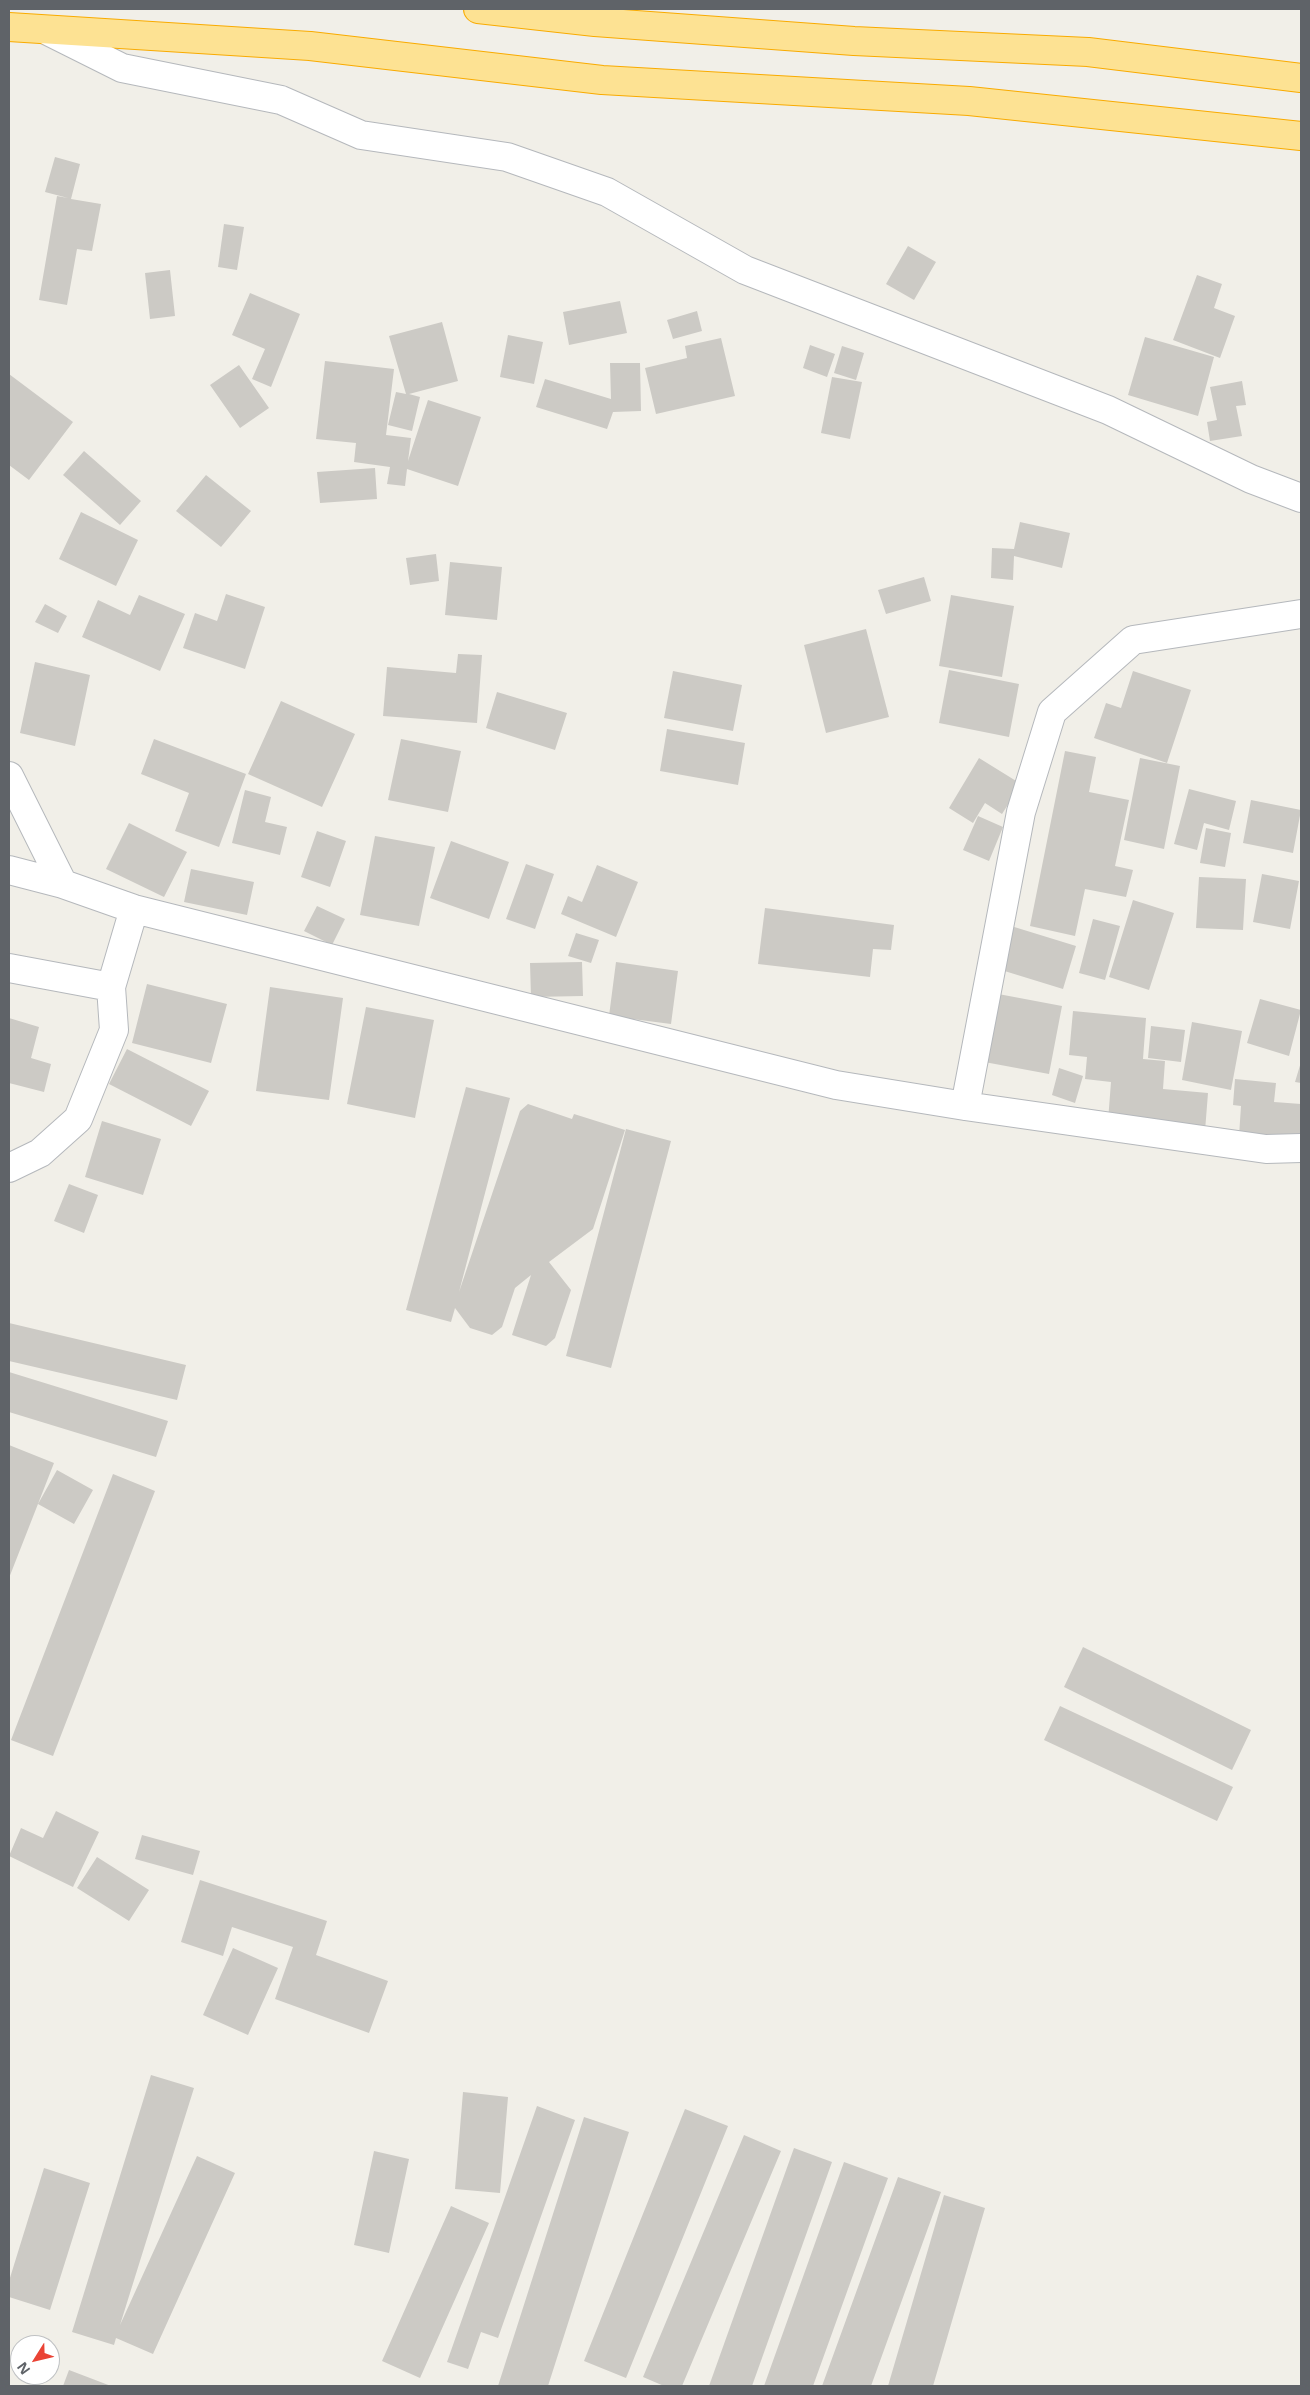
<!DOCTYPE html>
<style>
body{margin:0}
#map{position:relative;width:1310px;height:2395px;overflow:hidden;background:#f1efe8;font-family:"Noto Sans",sans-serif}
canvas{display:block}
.frame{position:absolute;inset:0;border:10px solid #5f6368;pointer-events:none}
.north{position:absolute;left:10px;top:2335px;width:50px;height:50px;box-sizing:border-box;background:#fff;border:1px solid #bfc1c3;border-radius:50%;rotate:234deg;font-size:14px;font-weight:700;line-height:20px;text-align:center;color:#5f6368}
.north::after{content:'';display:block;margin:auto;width:18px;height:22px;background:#ea4335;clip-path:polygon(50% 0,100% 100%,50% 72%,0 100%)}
</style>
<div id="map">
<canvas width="1310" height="2395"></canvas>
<div class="frame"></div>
<div class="north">N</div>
</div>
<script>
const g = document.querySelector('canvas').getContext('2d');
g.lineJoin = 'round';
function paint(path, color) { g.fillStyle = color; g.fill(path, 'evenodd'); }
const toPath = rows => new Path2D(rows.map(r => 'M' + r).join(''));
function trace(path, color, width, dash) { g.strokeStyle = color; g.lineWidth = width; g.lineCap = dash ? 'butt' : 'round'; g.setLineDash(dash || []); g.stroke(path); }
paint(toPath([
 [55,157,80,164,71,199,101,204,92,251,77,249,67,305,39,300,57,196,68,198,45,192],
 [224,224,244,227,237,270,218,267],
 [908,246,936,262,914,300,886,284],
 [170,270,175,316,150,319,145,273],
 [1197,275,1222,284,1214,308,1235,316,1220,358,1173,340],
 [250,293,300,314,271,387,252,379,265,349,232,335],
 [620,301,627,333,569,345,563,312],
 [697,311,702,331,673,339,667,320],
 [442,322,458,381,409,394,420,397,412,431,388,425,396,392,406,394,389,336],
 [508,335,543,342,534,384,500,377],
 [1145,337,1214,357,1198,416,1128,395],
 [721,338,735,396,656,414,645,368,687,358,685,346],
 [810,345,835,354,827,377,803,368],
 [842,346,864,353,856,380,834,373],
 [325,361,394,369,386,435,411,438,408,461,428,400,481,417,458,486,407,469,405,486,387,484,390,467,354,462,356,443,316,439],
 [610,363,640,363,641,411,613,412,607,429,536,407,545,379,611,399],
 [239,365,269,408,240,428,210,385],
 [9,374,73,422,29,480,9,465],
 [832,377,862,382,850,439,821,433],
 [1242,381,1246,405,1236,406,1242,436,1210,441,1207,422,1217,420,1210,387],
 [84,451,141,501,120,525,63,475],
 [375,468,377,499,320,503,317,472],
 [206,475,251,511,221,547,176,511],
 [81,512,138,540,116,586,59,559],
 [1020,522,1070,533,1062,568,1014,556,1013,580,991,578,992,548,1014,549],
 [436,554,439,581,410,585,406,558],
 [450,562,502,567,497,620,445,615],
 [924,577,931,601,886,614,878,590],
 [226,594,265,607,245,669,183,648,195,613,217,621],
 [139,595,185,614,160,671,82,637,98,600,130,615],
 [951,595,1014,606,1002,677,939,666],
 [45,604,67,616,58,633,35,622],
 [866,629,889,717,826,733,804,645],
 [458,654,482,655,477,723,383,716,387,667,456,673],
 [35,662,90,675,75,746,20,733],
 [949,670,1019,684,1009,737,939,723],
 [673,671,742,685,733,731,664,718],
 [1133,671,1191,690,1167,763,1094,738,1106,703,1121,708],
 [497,692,567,713,555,750,486,728],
 [281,701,355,734,322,807,248,774],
 [667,729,745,743,738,785,660,771],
 [154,739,246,774,219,847,175,831,189,793,141,774],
 [401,739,461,751,448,812,388,800],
 [1065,751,1096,757,1089,792,1129,800,1115,866,1133,870,1126,897,1085,889,1075,936,1030,926],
 [979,758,1021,784,1002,814,985,803,973,823,949,808],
 [1140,758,1180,766,1164,849,1124,840],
 [1189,789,1236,801,1229,830,1204,823,1197,850,1174,844],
 [245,790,271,797,265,822,287,827,280,855,232,843],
 [1251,800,1301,810,1293,853,1243,843],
 [978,816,1003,827,989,861,963,850],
 [129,823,187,852,164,897,106,869],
 [1206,828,1231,833,1225,867,1200,863],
 [317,831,346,841,330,887,301,877],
 [375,836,435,847,419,926,360,915],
 [451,841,509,862,489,919,430,898],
 [526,864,554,874,535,929,506,919],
 [597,865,638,882,616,937,561,914,568,896,582,902],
 [191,869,254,882,247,915,184,902],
 [1262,874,1299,881,1290,929,1253,922],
 [1199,877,1246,879,1243,930,1196,928],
 [1133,900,1174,913,1149,990,1109,977],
 [317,906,345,919,332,945,304,931],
 [765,908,894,925,891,950,873,949,870,977,758,964],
 [1093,919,1120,926,1105,980,1079,973],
 [1011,926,1076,946,1063,989,998,969],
 [576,933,599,940,591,963,568,956],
 [582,962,583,996,531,997,530,963],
 [616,962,678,971,671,1024,609,1016],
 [147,984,227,1004,211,1063,132,1043],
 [270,987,343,998,329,1100,256,1091],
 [993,993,1062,1006,1049,1074,979,1061],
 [1260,999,1301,1010,1289,1056,1247,1043],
 [366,1007,434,1020,415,1118,347,1104],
 [1073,1011,1146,1018,1143,1059,1165,1061,1163,1089,1208,1093,1205,1131,1108,1121,1111,1082,1085,1079,1087,1057,1069,1055],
 [9,1018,39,1027,31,1058,51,1064,44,1092,9,1083],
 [1192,1022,1242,1031,1231,1090,1182,1080],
 [1151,1026,1185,1030,1181,1062,1148,1058],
 [127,1049,209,1091,191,1126,109,1084],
 [1301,1062,1301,1083,1295,1082],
 [1059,1068,1083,1076,1075,1103,1052,1095],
 [1235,1079,1276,1083,1274,1102,1301,1104,1301,1142,1239,1136,1241,1106,1233,1105],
 [466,1087,510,1098,459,1292,520,1111,528,1104,572,1119,574,1114,625,1130,593,1229,549,1262,571,1290,555,1338,546,1346,512,1335,531,1275,515,1288,502,1327,492,1335,470,1328,455,1308,451,1322,406,1310],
 [102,1121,161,1139,143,1195,85,1177],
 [626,1129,671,1141,611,1368,566,1356],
 [69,1184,98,1195,84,1233,54,1221],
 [9,1323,186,1365,177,1400,9,1361],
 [9,1372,168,1421,156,1457,9,1412],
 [9,1445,54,1463,9,1578],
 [57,1470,93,1490,74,1524,38,1504],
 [113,1474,155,1491,53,1756,11,1740],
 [1083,1647,1251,1730,1232,1770,1064,1687],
 [1060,1706,1233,1787,1217,1821,1044,1740],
 [56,1811,99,1832,73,1887,9,1856,21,1828,43,1838],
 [142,1835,200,1851,193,1875,135,1859],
 [97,1857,149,1890,129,1921,77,1888],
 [200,1880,327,1921,316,1955,388,1981,369,2033,275,1999,293,1947,232,1927,223,1956,181,1942],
 [233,1948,278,1968,248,2035,203,2015],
 [151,2075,194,2088,120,2325,197,2156,235,2173,153,2354,116,2338,114,2345,72,2332],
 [463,2092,508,2097,500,2193,455,2189],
 [537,2106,575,2120,498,2338,481,2332,468,2369,447,2362],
 [685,2109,728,2126,626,2378,584,2361],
 [584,2117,629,2132,548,2386,498,2386],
 [744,2135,781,2151,682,2386,664,2386,643,2377],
 [794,2148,832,2162,752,2386,709,2386],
 [374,2151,409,2159,389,2253,354,2245],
 [844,2162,888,2178,813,2386,764,2386],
 [44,2168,90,2183,50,2310,9,2297,9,2281],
 [898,2177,941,2192,871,2386,822,2386],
 [944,2195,985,2208,933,2386,888,2386],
 [451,2206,489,2223,420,2378,382,2361],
 [69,2370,111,2386,63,2386]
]), '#cccac5');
const minor = toPath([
 [46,30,122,68,281,100,361,135,507,157,607,192,745,270,1108,410,1251,479,1301,498],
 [9,776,63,884,134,909,836,1085,965,1106,1266,1149,1301,1148],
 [9,870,63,884],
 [9,968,111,987],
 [965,1106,1021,812,1052,712,1133,640,1301,614],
 [9,1168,40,1153,78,1119,114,1030,111,987,134,909]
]);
const motorway = toPath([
 [478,9,595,22,854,41,1088,52,1301,78],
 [9,27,310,46,602,80,969,101,1301,136]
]);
trace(minor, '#b5b8bc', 30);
trace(motorway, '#f9ab00', 30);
trace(minor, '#fff', 28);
trace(motorway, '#fde293', 28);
</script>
